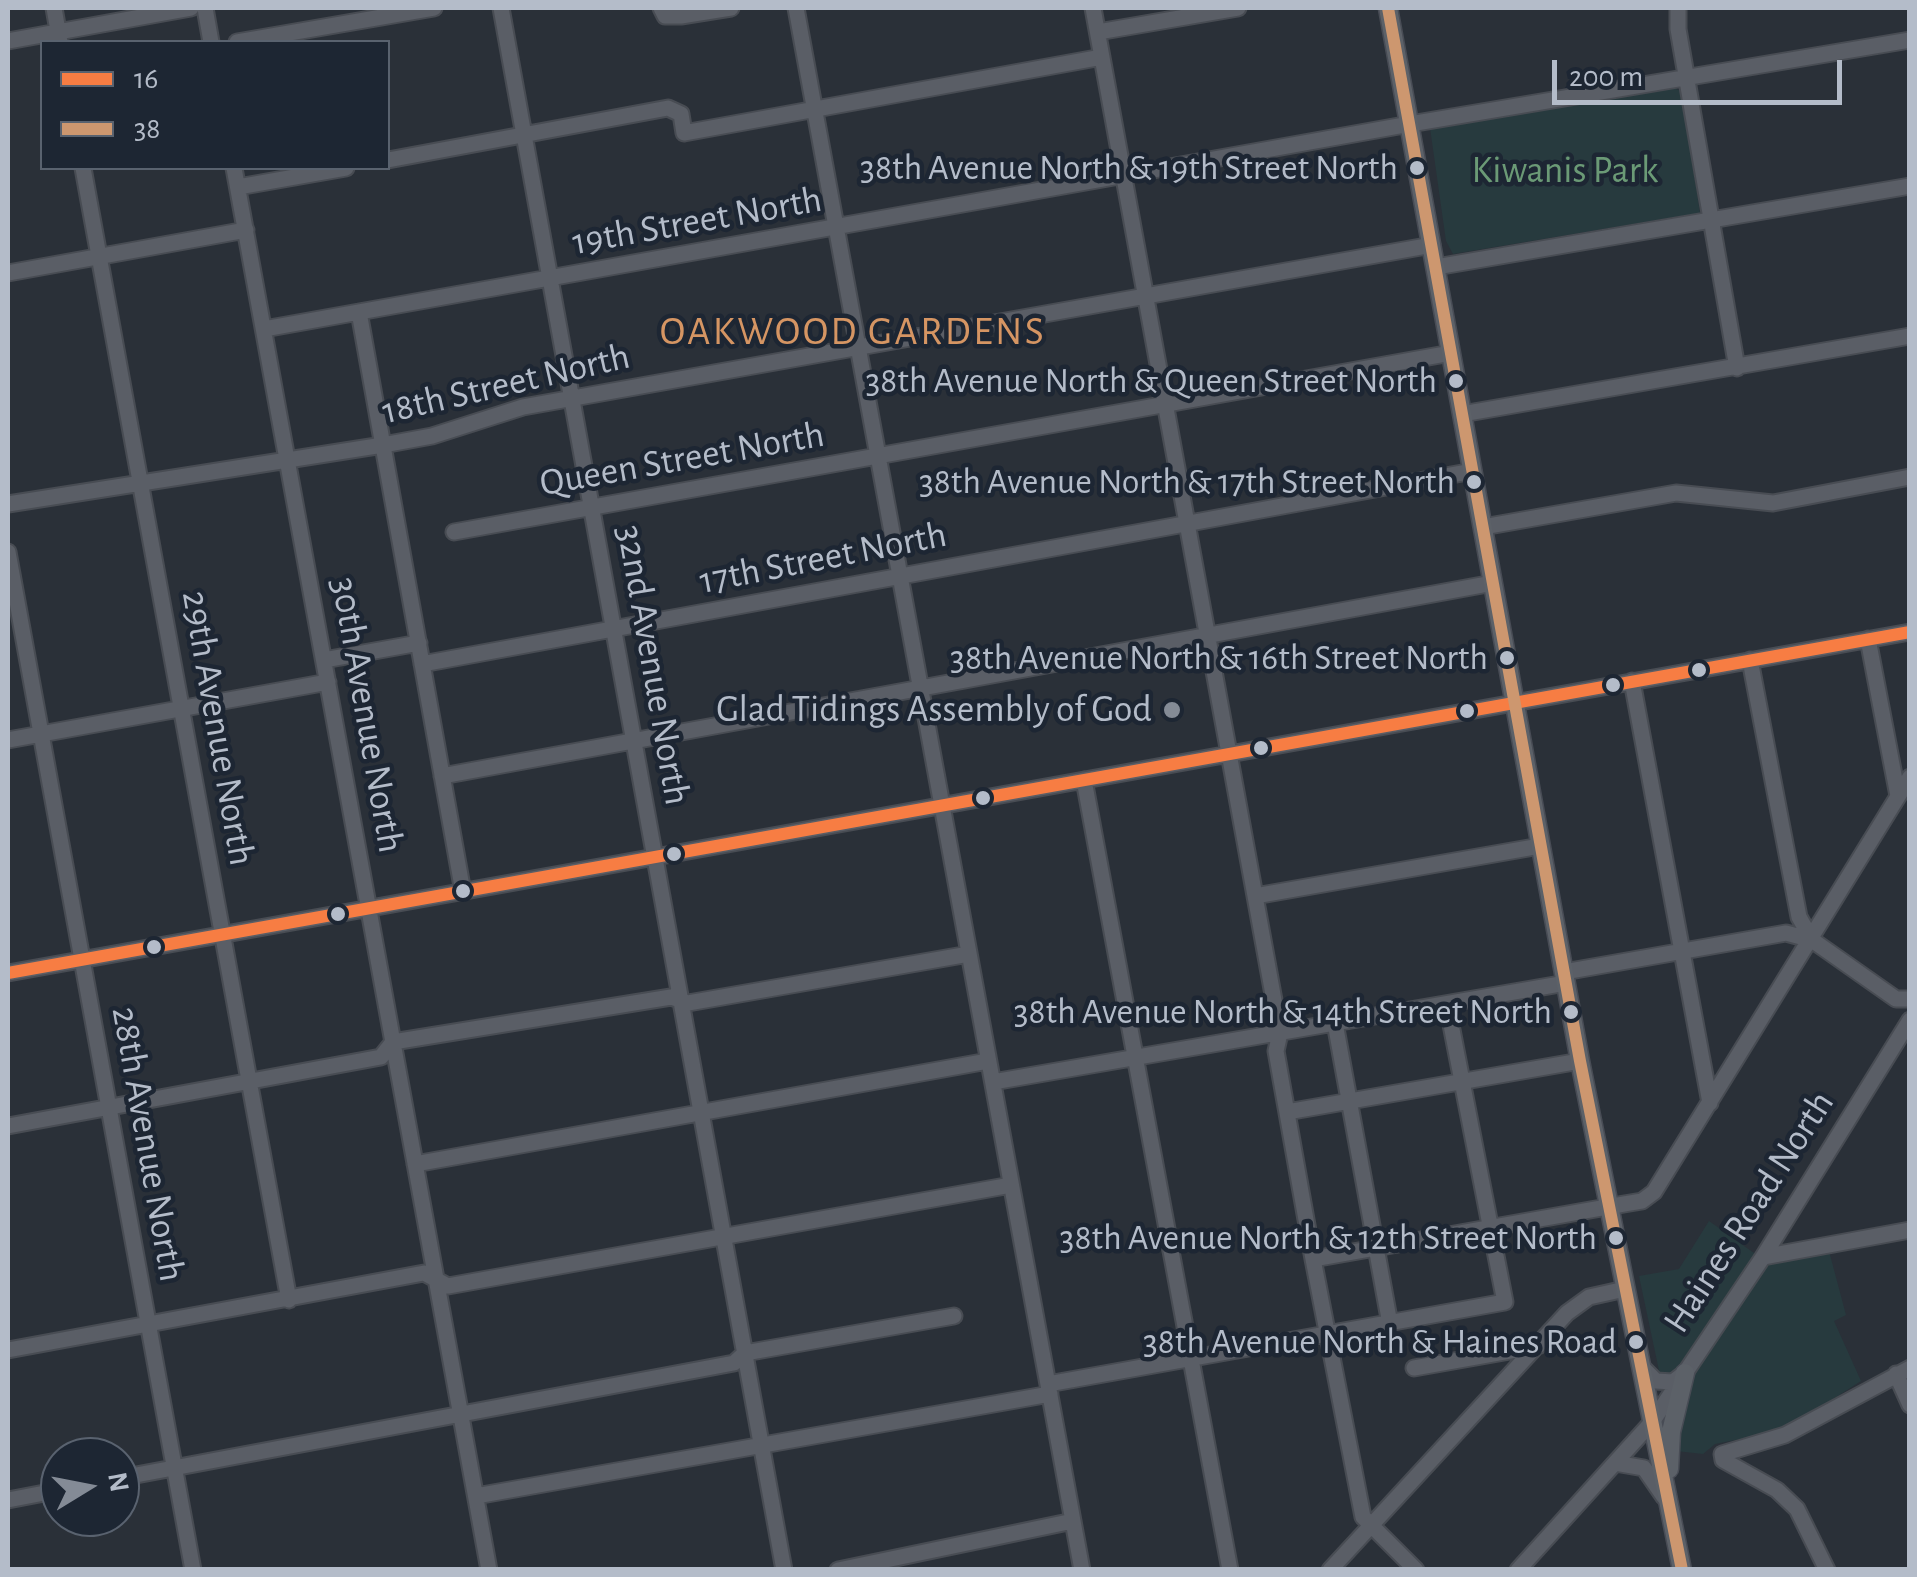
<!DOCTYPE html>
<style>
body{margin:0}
#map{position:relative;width:1917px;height:1577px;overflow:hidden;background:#2a3038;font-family:"Alegreya Sans",sans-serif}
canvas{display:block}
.frame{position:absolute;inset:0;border:10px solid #b4bcc9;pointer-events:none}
.legend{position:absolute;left:40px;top:40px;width:350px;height:130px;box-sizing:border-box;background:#1d2633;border:2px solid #59626f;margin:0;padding:12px 18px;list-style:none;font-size:30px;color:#b4bcc9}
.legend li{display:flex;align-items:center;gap:20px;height:50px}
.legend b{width:50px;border:2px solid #59626f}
.north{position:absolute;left:40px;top:1437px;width:100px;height:100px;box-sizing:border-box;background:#1d2633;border:2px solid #59626f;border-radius:50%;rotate:80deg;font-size:28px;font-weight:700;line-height:40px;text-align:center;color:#b4bcc9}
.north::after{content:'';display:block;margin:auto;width:35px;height:45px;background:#848b96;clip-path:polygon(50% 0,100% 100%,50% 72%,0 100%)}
.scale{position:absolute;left:1552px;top:60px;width:290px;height:45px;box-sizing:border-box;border:5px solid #b4bcc9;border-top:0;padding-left:12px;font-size:30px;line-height:35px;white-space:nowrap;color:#b4bcc9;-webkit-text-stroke:8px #1d2633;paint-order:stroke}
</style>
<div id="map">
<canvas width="1917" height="1577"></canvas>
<div class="frame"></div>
<ul class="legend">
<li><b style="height:12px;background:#f77d43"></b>16</li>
<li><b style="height:12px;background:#cd976f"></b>38</li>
</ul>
<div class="north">N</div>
<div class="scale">200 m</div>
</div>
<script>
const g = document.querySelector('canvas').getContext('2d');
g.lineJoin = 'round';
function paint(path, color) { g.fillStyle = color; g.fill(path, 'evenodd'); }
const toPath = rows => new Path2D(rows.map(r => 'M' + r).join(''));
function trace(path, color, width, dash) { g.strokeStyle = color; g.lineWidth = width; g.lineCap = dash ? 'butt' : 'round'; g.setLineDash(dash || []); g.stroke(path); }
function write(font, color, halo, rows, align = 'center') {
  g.font = font + ' "Alegreya Sans",sans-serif'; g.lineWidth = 9; g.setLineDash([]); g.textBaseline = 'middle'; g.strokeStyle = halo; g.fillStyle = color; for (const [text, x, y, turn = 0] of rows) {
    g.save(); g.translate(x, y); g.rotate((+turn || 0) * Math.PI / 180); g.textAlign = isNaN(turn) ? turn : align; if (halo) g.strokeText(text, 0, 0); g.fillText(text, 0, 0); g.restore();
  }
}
paint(toPath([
 [1671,87,1681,91,1683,98,1700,213,1453,254,1446,241,1430,128],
 [1709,1221,1768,1263,1829,1251,1846,1315,1834,1321,1861,1381,1799,1421,1771,1433,1715,1444,1703,1454,1676,1451,1639,1276,1679,1269]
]), '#273a3e');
const minor = toPath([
 [54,8,60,42],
 [205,8,211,42],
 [501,8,784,1570],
 [661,8,665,16,681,16,731,8],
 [796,8,1082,1570],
 [1093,8,1280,1033,1276,1051,1313,1259,1363,1517,1416,1570],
 [1678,8,1678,29,1737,368],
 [1098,32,1238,8],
 [8,41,191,8],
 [237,42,434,8],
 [388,160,668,108,681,114,684,133,1102,57],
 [83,168,289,1300],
 [234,168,489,1570],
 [238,187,346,168],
 [1436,267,1910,186],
 [8,273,246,230],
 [359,312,463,892],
 [264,329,1410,124,1910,40],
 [1462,414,1910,336],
 [8,504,383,445,432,436,523,407,1432,245],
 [1483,527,1676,493,1773,503,1910,477],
 [454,532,1451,353],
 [8,552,193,1570],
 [1868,639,1898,796],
 [324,660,419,643],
 [1750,660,1799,917,1812,940],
 [422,664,1473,471],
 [1632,681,1710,1103],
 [8,740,328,682],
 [442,776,1493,583],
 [1084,780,1230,1570],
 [1255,896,1540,846],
 [1564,972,1786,933,1812,940,1896,999,1910,999],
 [8,973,1910,632],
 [1335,1023,1390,1324],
 [993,1082,1566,983],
 [1287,1112,1580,1061],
 [8,1126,381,1057,393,1042,671,997,688,1003,969,954],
 [415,1164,988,1061],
 [1763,1257,1910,1230],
 [1313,1259,1624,1204,1642,1201,1654,1192,1910,777],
 [8,1350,424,1273,448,1286,1011,1185],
 [1640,1365,1656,1381,1673,1382,1682,1375],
 [1414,1368,1538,1346],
 [1896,1374,1910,1405],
 [1048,1384,1505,1302,1447,1004],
 [1615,1463,1644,1468,1664,1497],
 [120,1478,734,1363,745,1353,954,1316],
 [476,1496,1050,1394],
 [8,1500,60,1490],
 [838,1570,1073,1521],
 [1330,1570,1567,1313,1589,1297,1625,1289],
 [1518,1570,1652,1422,1763,1257,1910,1020],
 [1827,1570,1797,1509,1777,1490,1723,1460,1722,1454,1785,1435,1910,1368]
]);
const major = toPath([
 [1388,8,1580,1061,1682,1570],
 [1669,1469,1671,1432,1685,1373]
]);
trace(minor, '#484c53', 19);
trace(major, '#484c55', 21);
trace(minor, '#5a5e66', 15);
trace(major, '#5c6168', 18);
trace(toPath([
 [8,973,1910,632]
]), '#f77d43', 12);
trace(toPath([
 [1388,8,1580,1061,1682,1570]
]), '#cd976f', 12);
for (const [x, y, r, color] of [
 [1417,168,9,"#b4bcc9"],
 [1456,381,9,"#b4bcc9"],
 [1474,482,9,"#b4bcc9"],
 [1507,658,9,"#b4bcc9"],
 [1699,670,9,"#b4bcc9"],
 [1613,685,9,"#b4bcc9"],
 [1172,710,10,"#848b96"],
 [1467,711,9,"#b4bcc9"],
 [1261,748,9,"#b4bcc9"],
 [983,798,9,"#b4bcc9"],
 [674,854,9,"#b4bcc9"],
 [463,891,9,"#b4bcc9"],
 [338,914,9,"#b4bcc9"],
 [154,947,9,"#b4bcc9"],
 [1571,1012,9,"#b4bcc9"],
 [1616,1238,9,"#b4bcc9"],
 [1636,1342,9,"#b4bcc9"]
]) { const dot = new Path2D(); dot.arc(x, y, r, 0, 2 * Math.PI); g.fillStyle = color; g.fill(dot); trace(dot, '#1d2633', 4); }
write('36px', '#b4bcc9', '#1d2633', [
 ["38th Avenue North & 19th Street North",1398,168],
 ["38th Avenue North & Queen Street North",1437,381],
 ["38th Avenue North & 17th Street North",1455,482],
 ["38th Avenue North & 16th Street North",1488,658],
 ["38th Avenue North & 14th Street North",1552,1012],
 ["38th Avenue North & 12th Street North",1597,1238],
 ["38th Avenue North & Haines Road",1617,1342]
], 'right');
write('38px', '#6b9a76', '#1d2633', [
 ["Kiwanis Park",1565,171]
]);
write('38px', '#b4bcc9', '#1d2633', [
 ["19th Street North",697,221,-10],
 ["18th Street North",506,384,-13],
 ["Queen Street North",682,459,-10],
 ["17th Street North",823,558,-11],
 ["32nd Avenue North",653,665,80],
 ["30th Avenue North",367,715,80],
 ["29th Avenue North",218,728,80],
 ["28th Avenue North",148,1144,80],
 ["Haines Road North",1749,1212,-57]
]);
write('38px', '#b4bcc9', '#1d2633', [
 ["Glad Tidings Assembly of God",1152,710]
], 'right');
g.letterSpacing = '2.5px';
write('40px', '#d59563', '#1d2633', [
 ["OAKWOOD GARDENS",853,332]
]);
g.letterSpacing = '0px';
</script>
